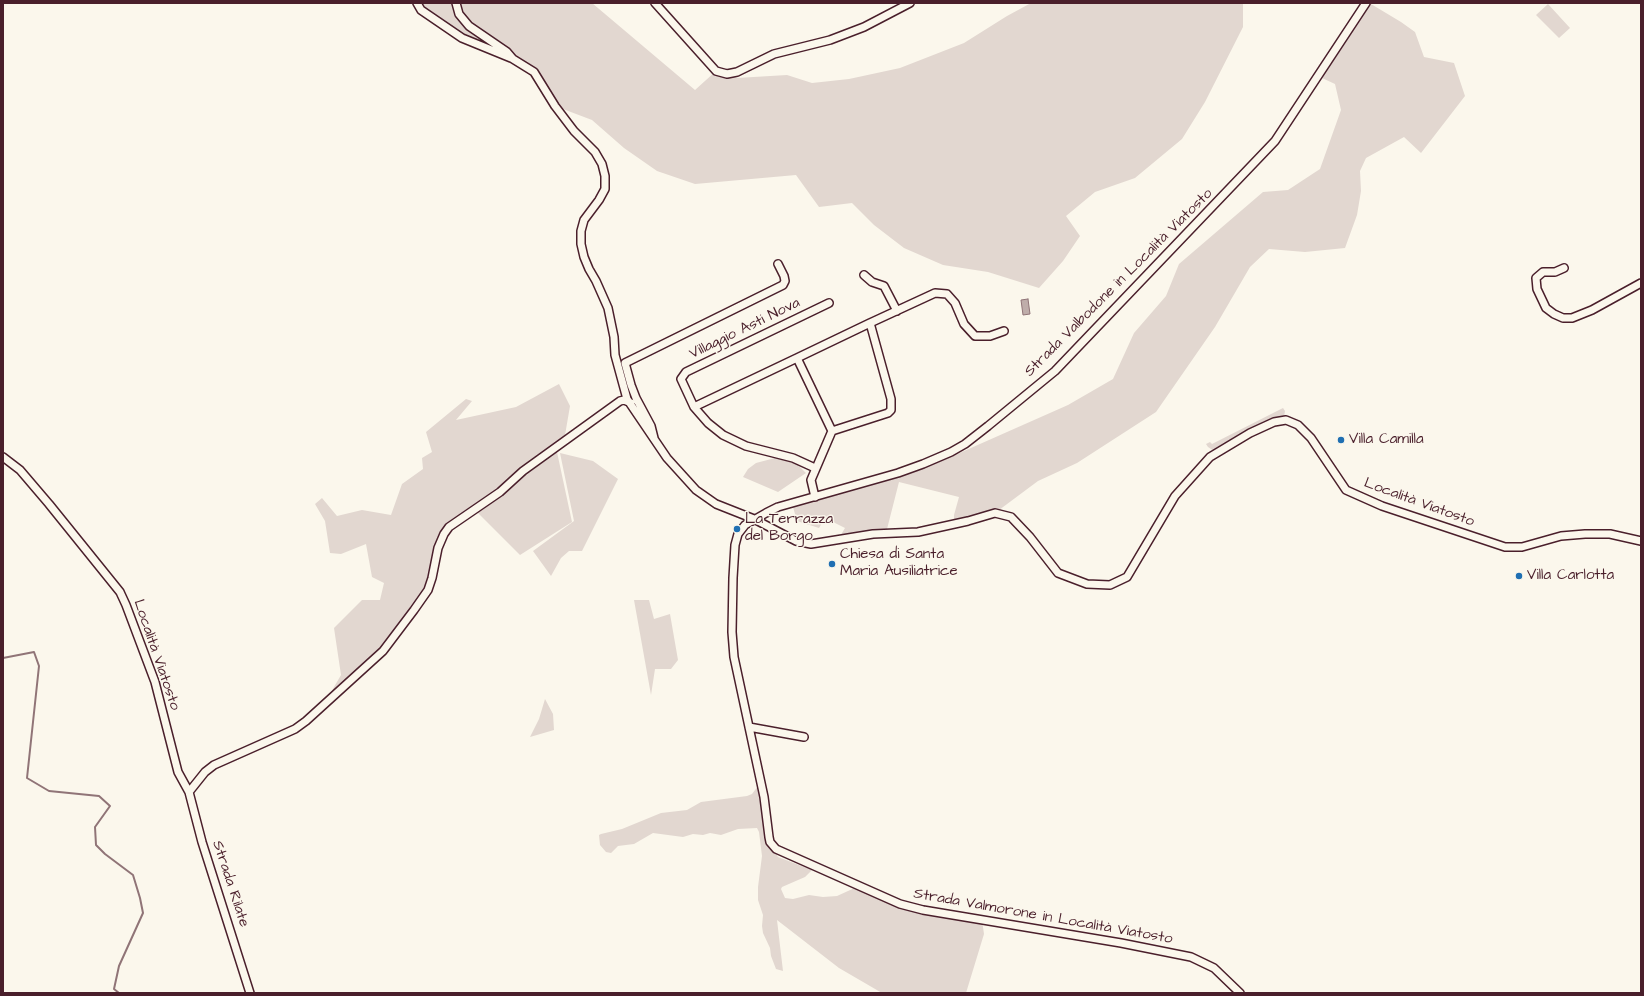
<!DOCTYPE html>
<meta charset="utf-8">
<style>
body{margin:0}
#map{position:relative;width:1644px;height:996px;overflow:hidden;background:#fbf7ec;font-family:"Architects Daughter",sans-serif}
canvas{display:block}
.frame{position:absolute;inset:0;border:4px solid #4a1f2b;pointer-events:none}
</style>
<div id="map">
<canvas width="1644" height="996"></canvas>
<div class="frame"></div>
</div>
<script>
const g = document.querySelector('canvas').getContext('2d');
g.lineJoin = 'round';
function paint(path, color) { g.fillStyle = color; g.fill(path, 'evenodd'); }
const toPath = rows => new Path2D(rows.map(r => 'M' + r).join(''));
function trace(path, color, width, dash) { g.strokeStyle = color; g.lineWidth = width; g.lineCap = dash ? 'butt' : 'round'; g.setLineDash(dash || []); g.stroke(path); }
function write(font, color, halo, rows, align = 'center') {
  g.font = font + ' "Architects Daughter",sans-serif'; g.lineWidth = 3; g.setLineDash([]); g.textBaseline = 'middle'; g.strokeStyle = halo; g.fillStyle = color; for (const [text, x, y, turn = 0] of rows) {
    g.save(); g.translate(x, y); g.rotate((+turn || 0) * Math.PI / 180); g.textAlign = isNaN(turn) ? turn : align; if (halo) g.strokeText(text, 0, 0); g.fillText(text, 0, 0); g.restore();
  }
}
paint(toPath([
 [417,3,592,3,695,90,716,71,737,78,787,75,812,83,849,79,900,68,964,43,1007,16,1031,3,1243,3,1243,27,1205,102,1182,139,1135,178,1095,192,1066,216,1080,236,1063,261,1039,288,988,272,943,265,904,248,874,225,852,203,819,207,796,175,695,184,657,171,624,148,592,120,555,106,534,72,464,39],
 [1371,4,1401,22,1415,32,1424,57,1454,63,1465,96,1421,153,1404,137,1366,158,1360,171,1361,191,1357,215,1345,248,1305,252,1269,249,1250,267,1215,327,1156,412,1077,463,1038,481,995,513,954,524,954,515,959,497,899,482,886,533,839,538,845,528,825,518,819,528,797,521,793,507,937,463,1068,405,1113,379,1134,333,1166,296,1179,264,1263,192,1288,190,1320,169,1341,110,1335,84,1322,78],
 [1548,4,1570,28,1559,38,1536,15],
 [559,384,570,406,564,441,557,452,572,522,520,555,475,510,444,534,432,578,398,632,323,706,341,675,334,628,362,600,380,600,384,583,372,577,366,544,341,554,330,553,325,521,315,504,322,498,337,516,362,510,391,515,402,484,423,469,422,458,432,452,426,432,466,399,472,401,456,420,516,407],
 [1283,408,1285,411,1284,417,1275,417,1263,422,1214,451,1208,447,1206,444,1210,442,1212,444],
 [560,453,593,461,618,479,582,551,569,551,561,558,551,576,533,551,574,521],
 [775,458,797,464,806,473,778,492,743,477,748,469,756,463],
 [634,600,649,600,654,619,670,614,678,660,671,669,655,669,651,695],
 [545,699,553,714,554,730,530,737,539,719],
 [758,786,770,842,778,857,812,870,805,877,782,887,781,889,785,898,793,899,809,895,823,897,837,896,859,886,900,904,982,920,984,934,966,993,882,993,839,968,777,920,783,971,776,969,771,956,770,948,763,933,762,926,763,915,758,900,758,887,762,856,759,832,757,828,738,829,721,835,710,833,703,835,693,834,683,837,653,833,634,844,618,846,611,853,606,852,600,845,599,835,601,834,622,829,661,813,687,810,701,802,747,796,752,794]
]), '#e2d7d0');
const water = toPath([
 [1028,299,1030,314,1023,315,1021,300,1028,299]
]);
paint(water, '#bfadaa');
trace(water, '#907477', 1);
trace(toPath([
 [3,658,34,652,39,666,27,778,49,791,99,796,110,806,95,827,96,845,105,854,133,875,140,898,143,913,119,966,114,989,119,993]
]), '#907477', 2);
const minor = toPath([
 [417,3,421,10,462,38,511,58],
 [456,3,459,14,469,26,507,52,513,59,534,72,555,106,574,131,595,152,602,164,605,176,605,189,599,200,584,220,581,231,581,244,584,257,589,269,596,281,608,308,614,337,615,355,627,399,667,458,696,490,716,504,754,519,796,541,811,544,873,534,918,532,968,521,995,513,1011,517,1030,537,1058,573,1087,584,1110,585,1127,577,1175,496,1210,457,1250,433,1274,422,1286,420,1298,425,1311,438,1346,490,1382,506,1505,547,1522,547,1561,536,1585,534,1610,534,1641,541],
 [655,3,716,71,727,74,737,72,774,54,830,40,864,27,910,3],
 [1564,268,1555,272,1543,272,1536,278,1537,289,1546,308,1554,314,1563,318,1572,318,1592,310,1641,283],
 [864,275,872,282,884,286,897,311],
 [870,323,935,293,947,294,955,303,964,324,975,336,990,336,1004,331],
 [694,407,797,358],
 [654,438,651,426,636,398,631,385,625,363,783,285,785,281,784,276,778,264],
 [3,457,20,470,49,504,120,592,126,605,155,682,178,772,189,792,202,842,250,993],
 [815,468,793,458,746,446,723,435,708,423,694,407,681,379,686,372,829,303],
 [815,497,811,480,832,431,888,413,891,410,891,399,870,323,797,358,832,431],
 [749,727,804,737],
 [189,792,205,772,214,765,295,729,306,721,383,651,414,610,428,590,432,578,438,548,444,534,449,527,500,492,523,471,620,401,624,400,631,403],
 [1240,993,1214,968,1191,957,1121,943,923,910,900,904,776,849,770,842,769,837,764,797,734,657,732,632,733,578,735,545,738,534,745,525,766,513,778,507,898,473,923,464,951,452,965,444,988,426,1055,371,1275,141,1366,3]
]);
trace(minor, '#4a1f2b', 10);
trace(minor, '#fbf7ec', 7);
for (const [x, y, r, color] of [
 [1341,440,4,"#1f6fb2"],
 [737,529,4,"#1f6fb2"],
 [832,564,4,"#1f6fb2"],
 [1519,576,4,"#1f6fb2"]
]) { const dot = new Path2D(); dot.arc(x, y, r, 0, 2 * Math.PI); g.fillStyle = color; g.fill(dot); trace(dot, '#fbf7ec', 1.5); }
write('15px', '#4a1f2b', '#fbf7ec', [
 ["Strada Valbodone in Località Viatosto",1119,283,-45],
 ["Villaggio Asti Nova",745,329,-26],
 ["Località Viatosto",1419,503,20],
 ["Località Viatosto",156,655,71],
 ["Strada Rilate",230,884,72],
 ["Strada Valmorone in Località Viatosto",1043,917,10]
]);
write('15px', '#4a1f2b', '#fbf7ec', [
 ["Villa Camilla",1349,440],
 ["La Terrazza",745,520],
 ["del Borgo",745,537],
 ["Chiesa di Santa",840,555],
 ["Maria Ausiliatrice",840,572],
 ["Villa Carlotta",1527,576]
], 'left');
</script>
